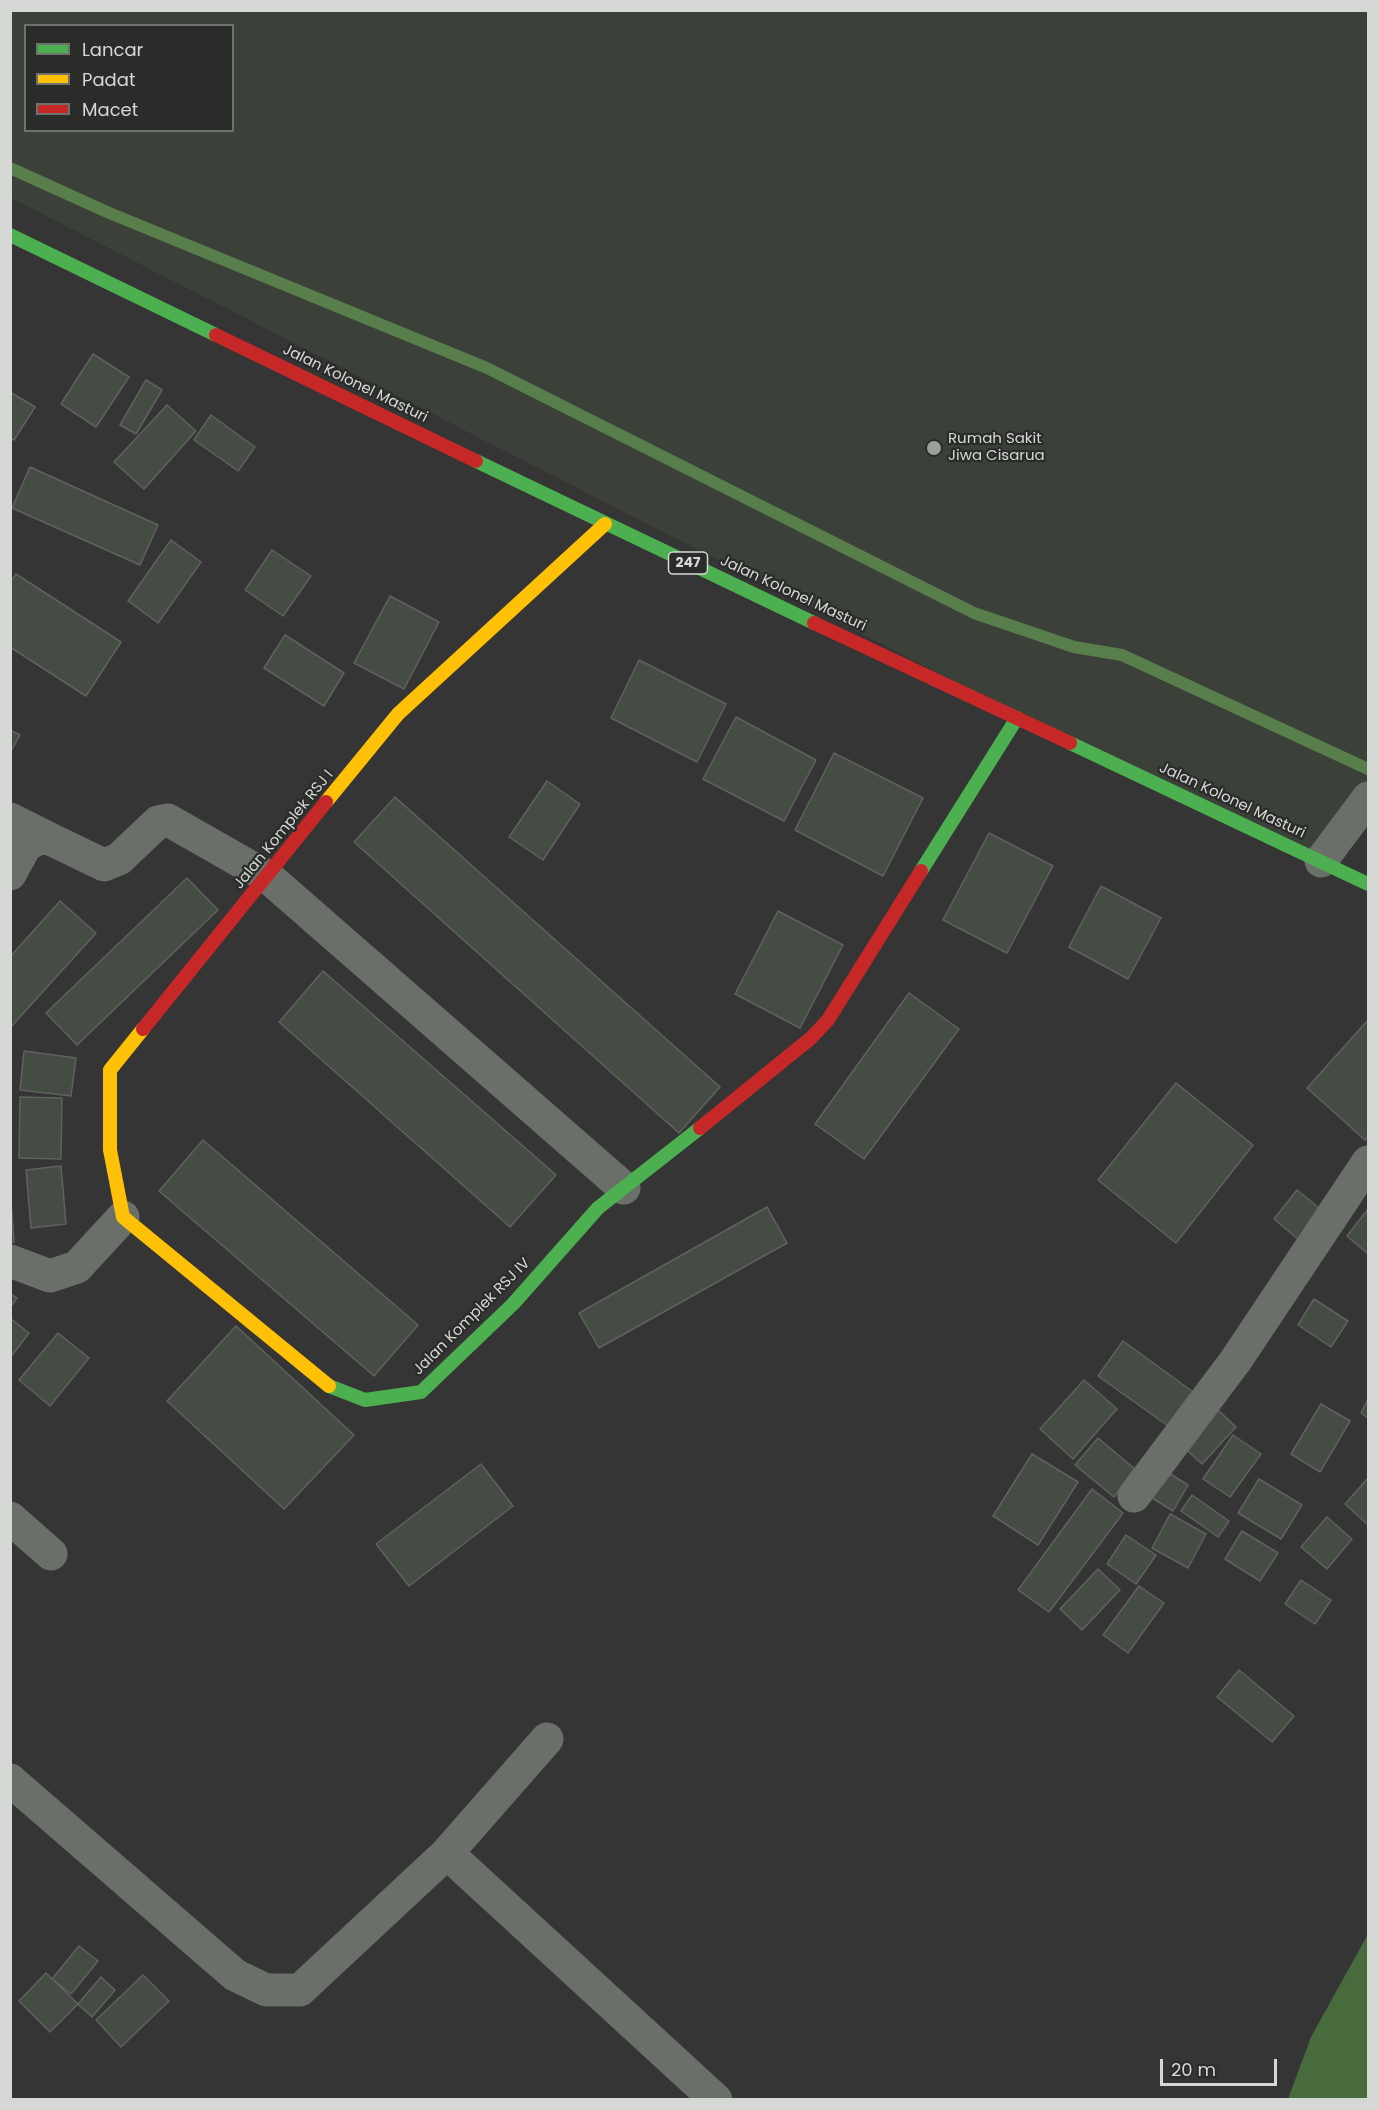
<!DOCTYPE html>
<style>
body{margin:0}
#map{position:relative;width:1379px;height:2110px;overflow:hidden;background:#343534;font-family:Poppins,sans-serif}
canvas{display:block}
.frame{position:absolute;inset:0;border:12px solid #d6d8d6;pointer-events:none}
.legend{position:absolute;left:24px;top:24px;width:210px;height:108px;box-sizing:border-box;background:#2a2c29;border:2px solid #6f716e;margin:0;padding:8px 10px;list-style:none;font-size:18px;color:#d6d8d6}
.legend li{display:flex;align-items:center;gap:12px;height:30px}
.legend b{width:30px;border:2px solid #6f716e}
.scale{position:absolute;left:1160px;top:2059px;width:117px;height:27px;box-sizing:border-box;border:3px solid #d6d8d6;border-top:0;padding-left:8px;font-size:18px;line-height:21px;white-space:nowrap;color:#d6d8d6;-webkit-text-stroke:4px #2a2c29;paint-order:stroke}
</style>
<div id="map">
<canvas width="1379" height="2110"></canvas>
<div class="frame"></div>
<ul class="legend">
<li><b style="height:8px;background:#4caf50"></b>Lancar</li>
<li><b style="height:8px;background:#ffc107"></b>Padat</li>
<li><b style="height:8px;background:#c62828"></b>Macet</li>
</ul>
<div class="scale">20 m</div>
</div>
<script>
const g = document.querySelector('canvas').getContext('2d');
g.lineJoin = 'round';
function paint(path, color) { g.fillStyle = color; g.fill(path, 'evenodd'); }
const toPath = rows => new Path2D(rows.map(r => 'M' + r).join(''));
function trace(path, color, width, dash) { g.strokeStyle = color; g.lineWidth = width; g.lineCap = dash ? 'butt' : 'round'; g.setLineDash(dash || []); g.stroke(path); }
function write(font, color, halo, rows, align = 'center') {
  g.font = font + ' Poppins,sans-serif'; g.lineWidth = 4.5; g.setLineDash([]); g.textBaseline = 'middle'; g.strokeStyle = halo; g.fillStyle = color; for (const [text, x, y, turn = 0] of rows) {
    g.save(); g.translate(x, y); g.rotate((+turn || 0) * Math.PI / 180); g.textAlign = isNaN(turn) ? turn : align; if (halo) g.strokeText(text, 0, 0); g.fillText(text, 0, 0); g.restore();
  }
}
paint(toPath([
 [10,11,1368,11,1368,797,1312,853,989,699,11,198],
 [26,26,232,26,232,130,26,130]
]), '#3b4039');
paint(toPath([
 [1368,1934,1368,2099,1288,2099,1311,2037]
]), '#476b3d');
trace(toPath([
 [10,168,107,212,487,368,974,613,1074,647,1122,655,1368,769]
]), '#577e4b', 12);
const building = toPath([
 [93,354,129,377,96,427,61,404,93,354],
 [146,380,162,390,136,434,120,425,146,380],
 [10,392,35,407,14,440,10,438,10,392],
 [167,405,196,431,144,489,114,462,167,405],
 [211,415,255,447,238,471,194,440,211,415],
 [30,467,158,525,140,565,12,508,30,467],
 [171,540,201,562,158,623,128,601,171,540],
 [272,550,311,576,283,616,245,590,272,550],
 [16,574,121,642,86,696,10,647,10,583,16,574],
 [390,596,439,622,404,689,354,663,390,596],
 [285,635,344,673,324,706,264,668,285,635],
 [639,660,726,704,697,762,611,718,639,660],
 [736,717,816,760,784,821,703,779,736,717],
 [10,730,20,735,10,753,10,730],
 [834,753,923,798,883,876,795,830,834,753],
 [547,781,580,804,543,860,509,837,547,781],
 [395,797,720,1087,679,1133,354,842,395,797],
 [989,833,1053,866,1007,953,943,920,989,833],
 [187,878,218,910,77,1045,46,1013,187,878],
 [1101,886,1161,918,1128,979,1069,947,1101,886],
 [60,901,96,933,10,1028,10,957,60,901],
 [778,911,843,945,800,1028,735,994,778,911],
 [323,971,556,1175,510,1227,279,1022,323,971],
 [909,993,959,1029,864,1159,815,1124,909,993],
 [1368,1020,1368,1136,1365,1140,1307,1088,1368,1020],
 [24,1051,76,1058,71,1096,20,1090,24,1051],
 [1176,1083,1253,1145,1176,1243,1098,1180,1176,1083],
 [20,1097,62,1098,61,1159,19,1158,20,1097],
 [203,1140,418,1325,374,1376,159,1191,203,1140],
 [61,1166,66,1224,31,1228,26,1170,61,1166],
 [10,1188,14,1242,10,1242,10,1188],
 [1297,1190,1329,1216,1305,1245,1274,1219,1297,1190],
 [767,1207,787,1243,599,1348,579,1313,767,1207],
 [1368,1209,1368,1254,1347,1236,1368,1209],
 [10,1294,17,1298,10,1308,10,1294],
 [1314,1299,1348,1321,1331,1347,1298,1325,1314,1299],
 [10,1318,29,1333,10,1358,10,1318],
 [236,1326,354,1435,284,1509,167,1401,236,1326],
 [58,1333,89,1358,50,1406,19,1380,58,1333],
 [1123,1341,1196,1394,1171,1428,1098,1376,1123,1341],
 [1084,1380,1117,1409,1073,1459,1040,1429,1084,1380],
 [1368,1399,1368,1418,1361,1413,1368,1399],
 [1321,1404,1350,1421,1320,1472,1291,1454,1321,1404],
 [1216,1408,1236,1427,1202,1464,1181,1445,1216,1408],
 [1233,1435,1261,1454,1230,1497,1203,1479,1233,1435],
 [1098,1438,1136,1470,1114,1497,1075,1465,1098,1438],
 [1032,1454,1078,1482,1038,1545,993,1516,1032,1454],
 [481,1464,513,1506,409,1586,376,1544,481,1464],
 [1164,1470,1188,1485,1173,1511,1149,1496,1164,1470],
 [1368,1478,1368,1525,1345,1504,1368,1478],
 [1259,1479,1302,1505,1281,1539,1238,1513,1259,1479],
 [1092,1489,1123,1513,1049,1612,1018,1590,1092,1489],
 [1192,1495,1229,1521,1218,1537,1181,1511,1192,1495],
 [1170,1514,1206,1534,1188,1568,1152,1548,1170,1514],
 [1327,1517,1352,1539,1327,1569,1301,1547,1327,1517],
 [1242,1531,1278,1553,1260,1581,1225,1559,1242,1531],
 [1126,1535,1156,1555,1136,1584,1107,1564,1126,1535],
 [1098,1569,1120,1590,1082,1630,1060,1609,1098,1569],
 [1301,1580,1331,1600,1315,1624,1285,1604,1301,1580],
 [1139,1586,1164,1603,1128,1653,1103,1635,1139,1586],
 [1239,1670,1294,1716,1272,1742,1217,1697,1239,1670],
 [79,1946,98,1961,71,1994,52,1979,79,1946],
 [46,1973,78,2004,50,2032,19,2001,46,1973],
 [143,1975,169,2001,121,2047,96,2020,143,1975],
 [101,1977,115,1990,92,2017,78,2004,101,1977]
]);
paint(building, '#454c43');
trace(building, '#606160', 1.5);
trace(toPath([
 [10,819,48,838],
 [1321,861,1368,798],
 [10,874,26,845,38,839,48,838,104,865,119,859,158,822,168,820,268,877,624,1188],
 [10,1261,50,1276,77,1267,123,1217],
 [1134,1496,1236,1360,1368,1162],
 [10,1518,51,1554],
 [10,1780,235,1975,266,1990,300,1990,447,1853,547,1739],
 [447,1853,716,2100]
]), '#6a7069', 33);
trace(toPath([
 [10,235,216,335],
 [476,461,814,623],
 [1070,743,1368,884],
 [921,871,1017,718],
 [329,1386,365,1400,421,1392,513,1304,598,1208,700,1128]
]), '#4caf50', 14);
trace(toPath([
 [326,802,398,714,605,524],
 [143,1029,110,1070,110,1150,123,1217,329,1386]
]), '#ffc107', 14);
trace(toPath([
 [216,335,476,461],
 [814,623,1070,743],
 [143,1029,326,802],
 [700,1128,811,1038,828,1020,921,871]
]), '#c62828', 14);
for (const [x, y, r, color] of [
 [934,448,8,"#9d9f9d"]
]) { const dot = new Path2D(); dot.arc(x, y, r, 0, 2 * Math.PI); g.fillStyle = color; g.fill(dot); trace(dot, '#2a2c29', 2); }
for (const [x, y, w] of [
 [688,563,39]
]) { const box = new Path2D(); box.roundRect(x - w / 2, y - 11, w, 22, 4.5); g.fillStyle = '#2a2c29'; g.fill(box); trace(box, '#d6d8d6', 1.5); }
write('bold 14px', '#d6d8d6', null, [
 ["247",688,563]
]);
write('15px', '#d6d8d6', '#2a2c29', [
 ["Jalan Kolonel Masturi",355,384,26],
 ["Jalan Kolonel Masturi",793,594,25],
 ["Jalan Kolonel Masturi",1232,801,25],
 ["Jalan Komplek RSJ I",284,830,-51],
 ["Jalan Komplek RSJ IV",472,1317,-45]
]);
write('15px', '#d6d8d6', '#2a2c29', [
 ["Rumah Sakit",948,439],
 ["Jiwa Cisarua",948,456]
], 'left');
</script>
